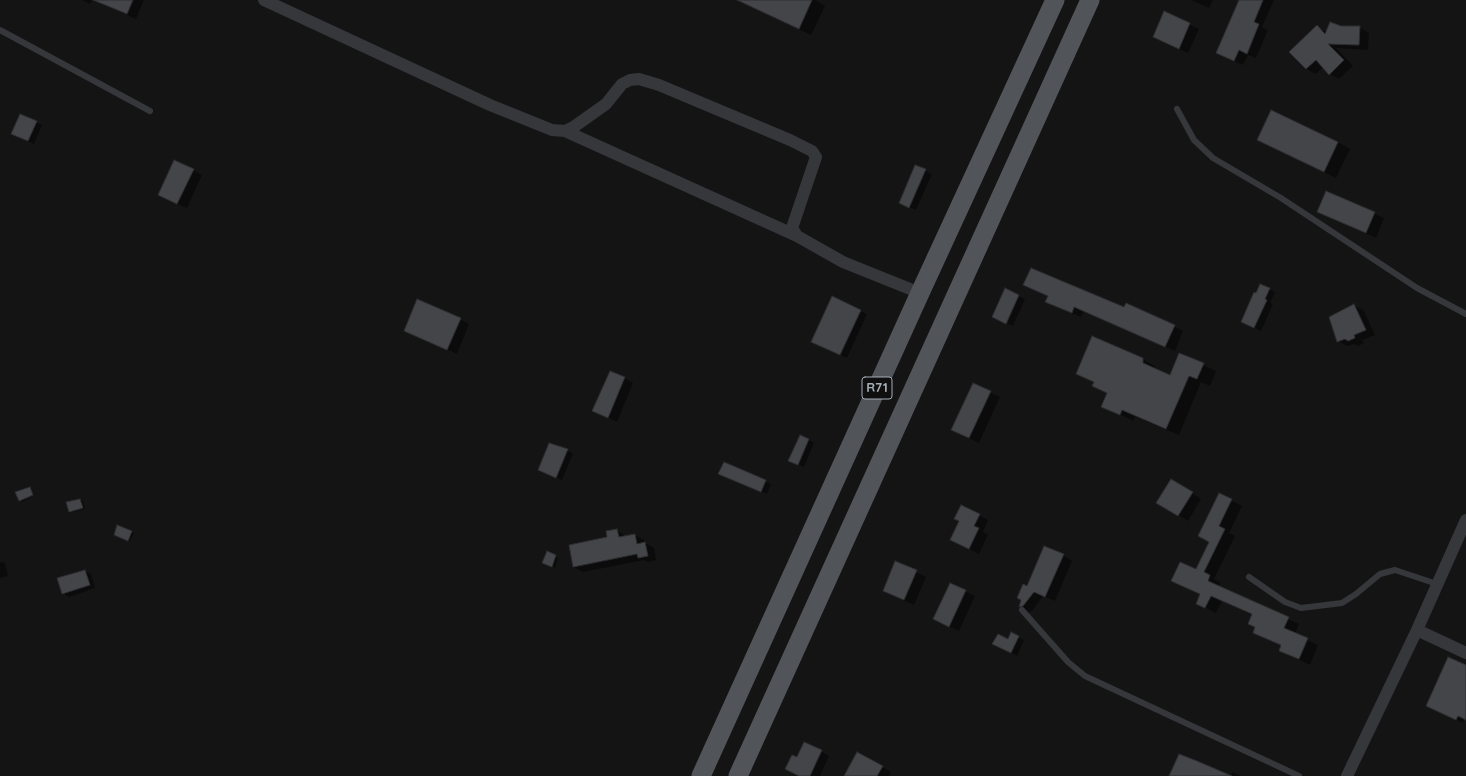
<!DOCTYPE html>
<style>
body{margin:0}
canvas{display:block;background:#141415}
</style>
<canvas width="1466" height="776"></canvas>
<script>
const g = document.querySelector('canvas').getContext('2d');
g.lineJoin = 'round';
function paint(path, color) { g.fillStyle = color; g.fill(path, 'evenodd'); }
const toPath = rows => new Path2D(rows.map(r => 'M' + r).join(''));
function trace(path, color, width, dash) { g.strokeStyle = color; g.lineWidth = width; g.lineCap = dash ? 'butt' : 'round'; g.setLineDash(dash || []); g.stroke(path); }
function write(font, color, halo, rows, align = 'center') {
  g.font = font + ' Quicksand,sans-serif'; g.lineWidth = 4; g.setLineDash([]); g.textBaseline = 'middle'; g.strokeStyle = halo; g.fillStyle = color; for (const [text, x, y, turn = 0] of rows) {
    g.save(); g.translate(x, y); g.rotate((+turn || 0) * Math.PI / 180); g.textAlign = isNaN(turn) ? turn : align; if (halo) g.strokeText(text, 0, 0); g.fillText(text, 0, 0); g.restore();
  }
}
paint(toPath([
 [82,0,92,0,90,4],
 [92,0,144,0,136,19],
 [743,0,815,0,825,6,811,35,754,8],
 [1191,0,1213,0,1209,8],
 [1240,0,1274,0,1262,27,1268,30,1256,58,1248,55,1243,65,1217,53],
 [1165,13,1199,29,1188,53,1154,37],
 [1317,27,1327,32,1340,27,1359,27,1369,33,1368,50,1336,48,1353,66,1339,79,1330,74,1323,67,1316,74,1306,69,1291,52],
 [20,115,42,125,34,144,18,137],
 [1258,140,1338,142,1350,149,1336,178],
 [916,166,932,174,916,210,906,206],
 [193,170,202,175,187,208,168,200],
 [1326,192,1384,218,1376,238,1318,212],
 [1025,285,1124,308,1174,326,1183,331,1175,351,1084,311,1081,317,1056,307,1046,301,1049,296],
 [1269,289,1275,292,1270,303,1273,304,1261,331,1248,325],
 [1005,290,1025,299,1013,326,999,320],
 [832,298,867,314,847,358,812,342],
 [1354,305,1364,311,1375,335,1362,340,1364,343,1358,346,1354,344,1347,346,1338,341],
 [460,319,469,324,457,354,405,330],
 [1180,354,1216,371,1210,386,1201,382,1179,435,1135,417,1133,421,1103,406,1108,394,1093,386,1095,383,1077,374,1143,359,1155,366,1155,369,1171,376],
 [624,378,633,383,617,422,593,410],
 [973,384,1000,397,979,443,952,430],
 [809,440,814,443,804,467,796,464],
 [567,450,573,454,562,480,545,473],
 [726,477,765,481,771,484,767,494],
 [1180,485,1201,499,1188,521,1157,502],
 [30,488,34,494,20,499],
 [1219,494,1242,506,1229,533,1235,536,1214,579,1220,582,1219,587,1299,624,1295,634,1318,645,1310,665,1280,650,1282,646,1254,632,1256,628,1253,615,1222,601,1216,613,1197,603,1201,595,1173,581,1196,570,1210,542],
 [35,496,22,502,21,501],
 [80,500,83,501,85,509,72,512,70,511,68,503],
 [979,515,988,520,983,532,988,535,979,554,951,540],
 [617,530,626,537,635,535,644,540,645,543,654,548,656,560,648,562,644,560,583,572,574,567],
 [131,532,134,533,130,541,117,536],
 [547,553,558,558,555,568,546,564],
 [1063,555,1072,561,1055,601,1043,596,1032,611,1029,612,1020,607,1027,587],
 [0,562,5,563,8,576,0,578],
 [896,562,926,577,914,605,884,591],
 [85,571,91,574,95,588,69,597,63,593],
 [950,584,975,596,959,631,943,624],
 [1011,634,1024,640,1017,656,1000,647,1008,640],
 [1466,666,1466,720,1464,719,1463,723,1427,706],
 [821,751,829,756,820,776,799,776,786,769,797,759],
 [857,753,891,772,889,776,851,776],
 [1232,772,1242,776,1230,776]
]), '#0007');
const building = toPath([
 [93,0,133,0,127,14,93,0],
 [737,0,812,0,799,29,737,0],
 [1239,0,1263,0,1254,22,1259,24,1247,54,1239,50,1234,61,1216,53,1239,0],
 [1164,11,1190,23,1179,49,1153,37,1164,11],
 [1330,22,1341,26,1360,26,1359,45,1328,44,1344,60,1329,75,1316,60,1306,69,1289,52,1317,25,1325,34,1330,22],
 [1271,110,1338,142,1324,172,1257,140,1271,110],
 [20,114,37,121,28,141,11,134,20,114],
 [174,160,194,169,177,204,158,195,174,160],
 [915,165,926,169,909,208,899,203,915,165],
 [1326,191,1375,212,1366,233,1317,212,1326,191],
 [1031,268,1124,307,1126,303,1175,325,1165,347,1074,307,1072,313,1045,302,1048,296,1023,285,1031,268],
 [1260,284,1270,288,1265,299,1267,300,1254,328,1241,322,1254,292,1256,293,1260,284],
 [1005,288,1019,295,1006,324,992,317,1005,288],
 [832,296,861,310,840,355,811,342,832,296],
 [417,299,461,318,447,350,404,331,417,299],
 [1354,304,1366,330,1354,335,1355,338,1348,341,1345,339,1337,342,1329,317,1354,304],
 [1092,336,1143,358,1143,363,1170,375,1179,353,1204,363,1197,379,1189,376,1166,429,1122,410,1120,415,1101,407,1107,393,1092,386,1094,382,1076,374,1092,336],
 [610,371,625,377,608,418,592,411,610,371],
 [973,383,991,391,969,438,951,430,973,383],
 [800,435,809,439,798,465,788,461,800,435],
 [549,443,568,449,556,478,538,470,549,443],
 [724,462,766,480,761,492,718,474,724,462],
 [1171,479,1193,492,1178,516,1156,503,1171,479],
 [30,487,33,495,19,501,15,492,30,487],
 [1219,493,1232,499,1219,526,1225,529,1204,572,1210,575,1208,581,1289,617,1284,628,1308,638,1299,659,1279,651,1281,645,1253,633,1255,627,1248,624,1252,614,1211,596,1205,608,1196,604,1200,594,1171,581,1180,562,1196,569,1209,542,1198,536,1219,493],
 [80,499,83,508,69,512,66,502,80,499],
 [961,505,980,514,974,526,979,528,969,549,950,540,959,521,954,519,961,505],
 [117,525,132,531,128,541,114,535,117,525],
 [617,529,619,537,635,534,637,544,645,542,648,556,638,558,637,554,573,567,569,545,607,537,606,531,617,529],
 [1044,546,1064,554,1045,597,1034,592,1023,606,1019,607,1021,600,1017,598,1023,584,1027,586,1044,546],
 [547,551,556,555,552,567,542,563,547,551],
 [895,561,917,570,904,600,883,591,895,561],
 [85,570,90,585,62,594,57,578,85,570],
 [950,583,966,590,949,627,933,619,950,583],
 [1011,632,1019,636,1011,653,992,644,998,634,1008,639,1011,632],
 [1448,657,1466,665,1466,720,1458,716,1456,720,1426,706,1448,657],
 [804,742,822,750,810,776,799,776,785,769,792,755,797,757,804,742],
 [857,752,883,766,877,776,844,776,857,752],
 [1179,754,1197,761,1232,776,1169,776,1179,754]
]);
paint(building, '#434548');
trace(building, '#2e2e31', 1);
trace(toPath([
 [0,30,150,111],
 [1177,109,1194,140,1213,158,1281,198,1417,288,1466,314],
 [1249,577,1285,602,1301,608,1342,603,1356,594,1380,574,1395,570,1437,584],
 [1022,610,1068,662,1085,676,1299,776]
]), '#35373a', 6);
trace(toPath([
 [264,0,490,105,552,130,565,131,575,126,606,104,622,84,630,80,639,79,659,85,790,140,812,151,816,157,792,228,797,236,843,262,920,293],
 [565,131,797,236],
 [1417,630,1466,653],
 [1347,776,1417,630,1466,520]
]), '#35373a', 12);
trace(toPath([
 [701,776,920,293,1055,0],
 [738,776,1090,0]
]), '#515459', 19);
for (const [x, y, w] of [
 [877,388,30]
]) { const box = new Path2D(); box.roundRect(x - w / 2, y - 11, w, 22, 3); g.fillStyle = '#0f0f10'; g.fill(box); trace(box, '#a5aeb6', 1); }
write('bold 13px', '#a5aeb6', null, [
 ["R71",877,388]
]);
</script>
